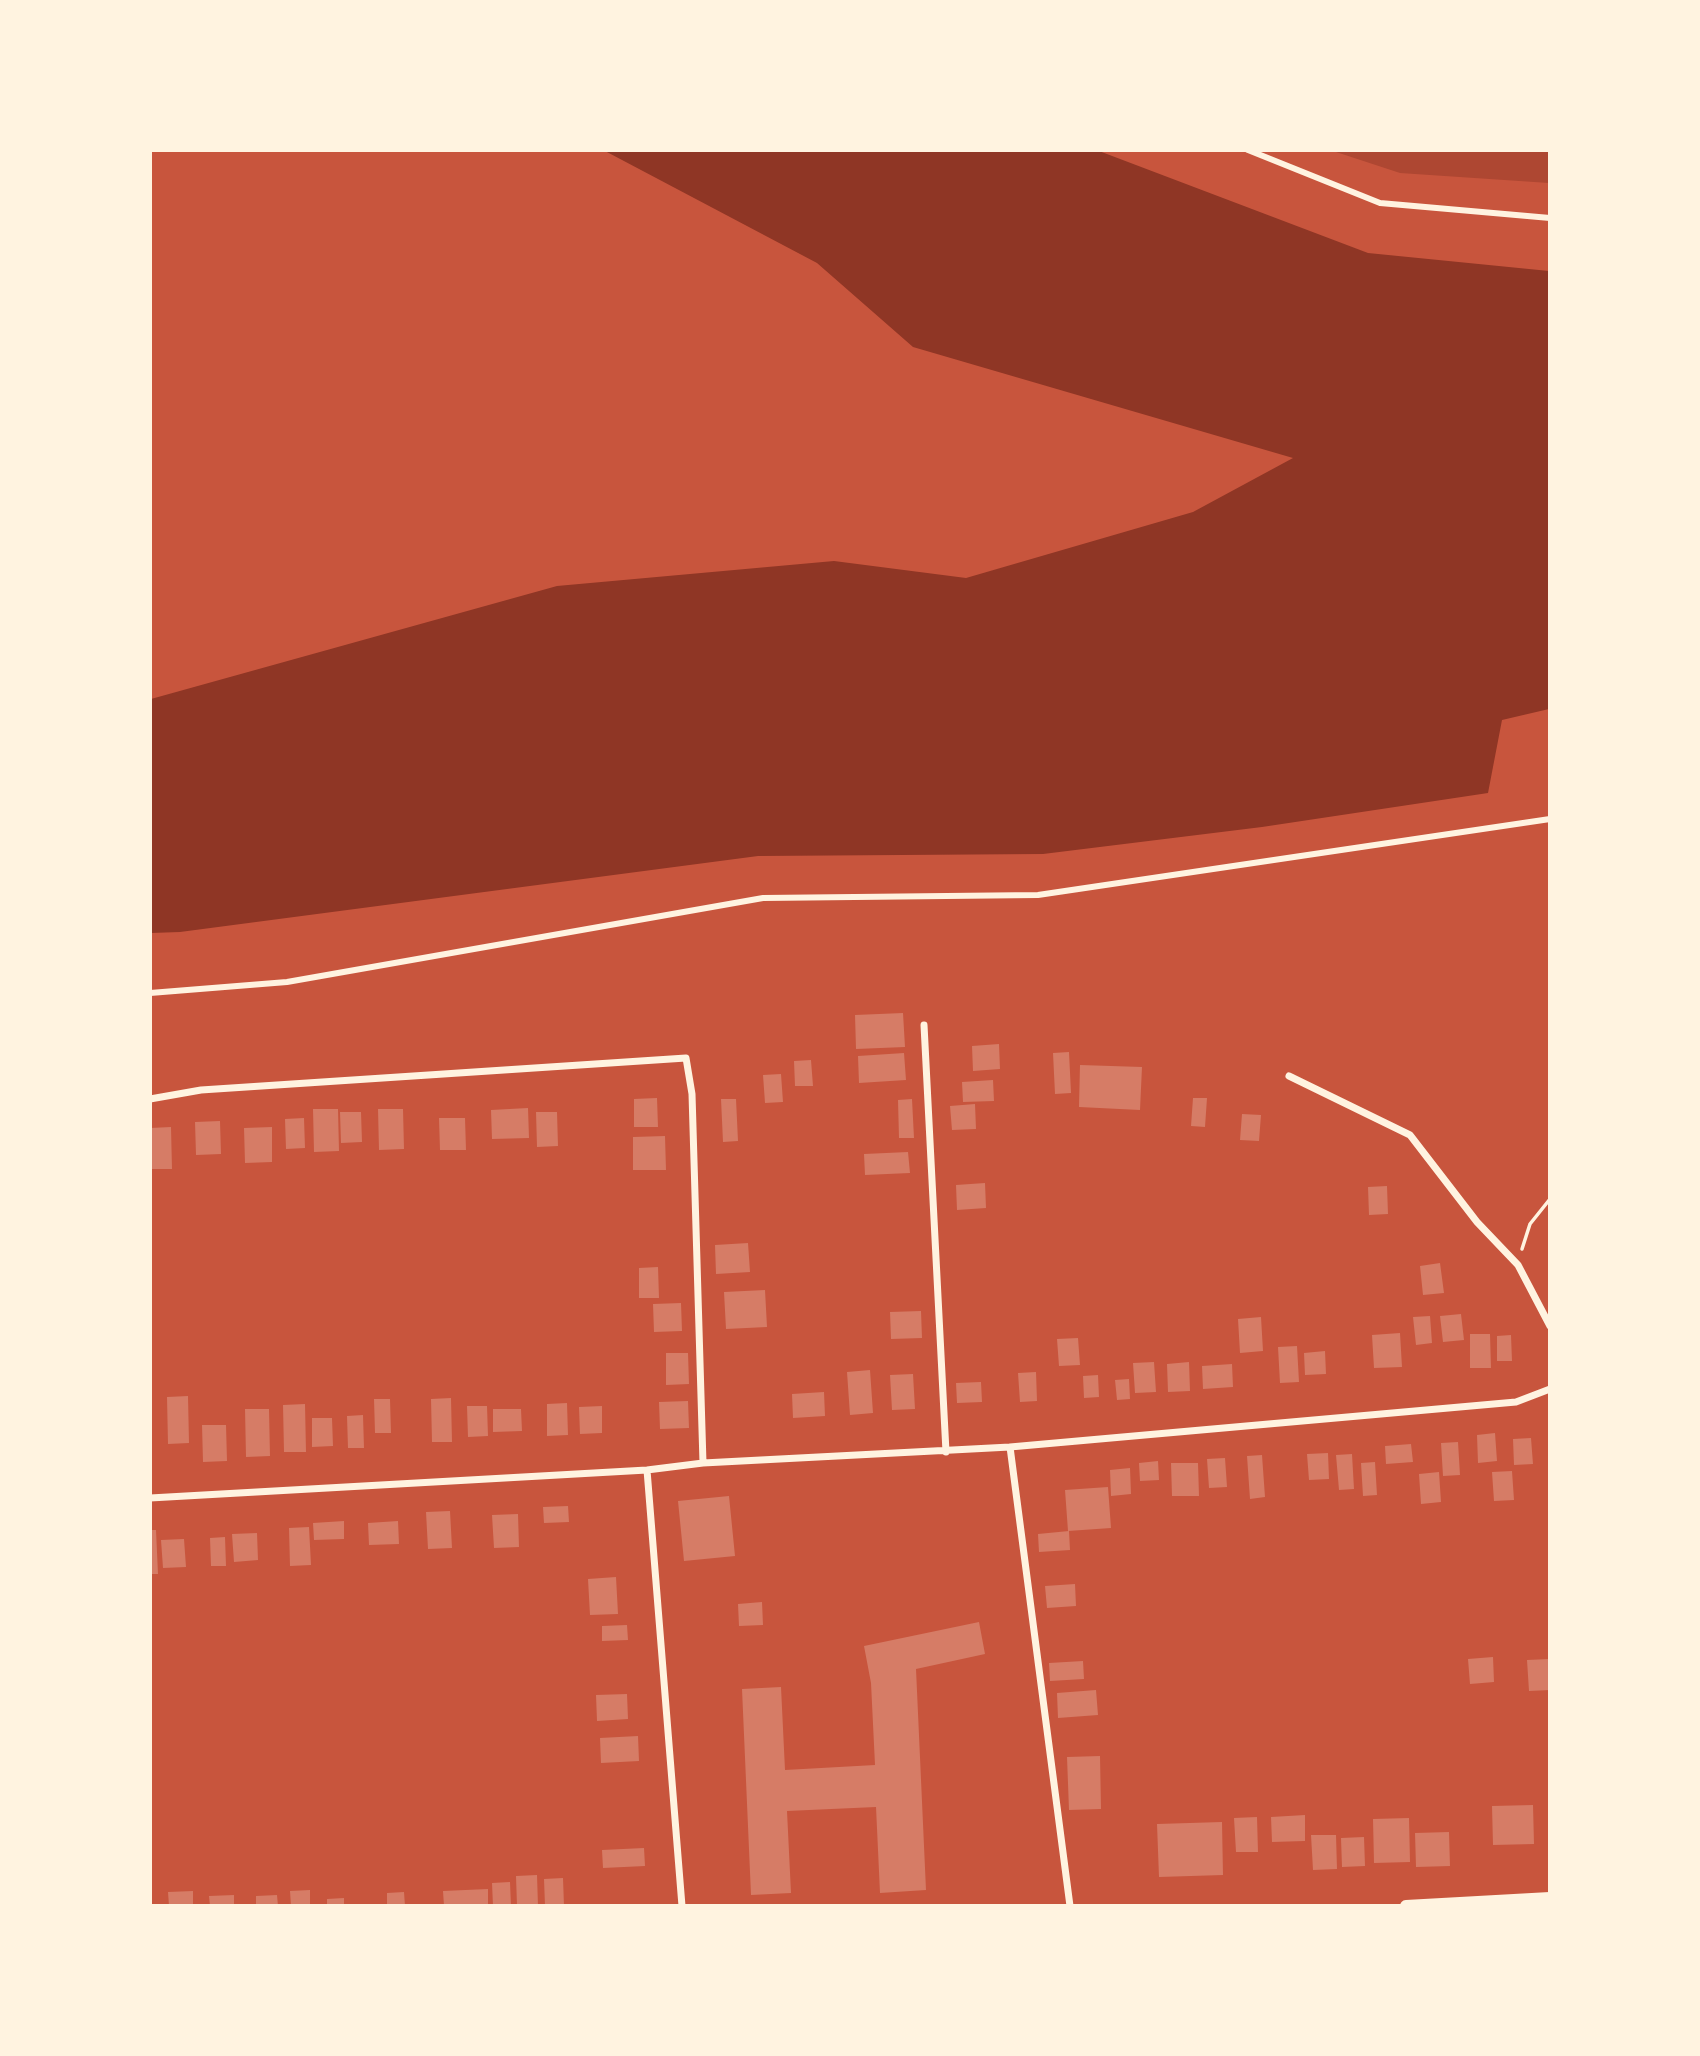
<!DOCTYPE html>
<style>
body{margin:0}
#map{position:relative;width:1700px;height:2056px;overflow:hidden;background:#c8553d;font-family:"Open Sans",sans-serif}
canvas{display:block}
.frame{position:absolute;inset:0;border:152px solid #fff3e0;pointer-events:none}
</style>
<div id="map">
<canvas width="1700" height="2056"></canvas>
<div class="frame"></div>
</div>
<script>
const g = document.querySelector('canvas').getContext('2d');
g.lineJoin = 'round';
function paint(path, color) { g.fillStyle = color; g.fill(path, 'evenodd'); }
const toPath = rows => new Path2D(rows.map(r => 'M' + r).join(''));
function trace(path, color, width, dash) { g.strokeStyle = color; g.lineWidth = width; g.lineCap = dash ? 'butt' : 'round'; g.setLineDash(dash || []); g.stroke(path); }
paint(toPath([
 [1333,151,1549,151,1549,183,1400,173]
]), '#ae4732');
paint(toPath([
 [605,151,1099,151,1368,253,1549,271,1549,709,1502,720,1488,793,1262,827,1043,854,758,856,180,932,151,933,151,699,557,586,834,561,966,578,1193,512,1293,458,913,347,817,263]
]), '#8f3625');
paint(toPath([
 [903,1013,905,1047,856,1049,855,1015],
 [999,1044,1000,1069,973,1071,972,1046],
 [1069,1052,1071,1093,1055,1094,1053,1053],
 [904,1053,906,1080,859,1083,858,1056],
 [811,1060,813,1086,795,1086,794,1061],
 [1080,1065,1142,1067,1140,1110,1079,1107],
 [781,1074,783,1102,765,1103,763,1075],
 [993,1080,994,1101,963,1102,962,1082],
 [657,1098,658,1127,634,1127,634,1099],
 [1193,1098,1207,1098,1205,1127,1191,1126],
 [721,1099,736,1099,738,1141,723,1142],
 [912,1099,914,1138,899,1138,898,1100],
 [975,1104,976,1129,952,1130,950,1106],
 [528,1108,529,1138,492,1139,491,1110],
 [313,1109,338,1109,339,1151,314,1152],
 [378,1109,403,1109,404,1149,379,1150],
 [340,1112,361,1112,362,1142,341,1143],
 [536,1112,557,1112,558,1146,537,1147],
 [1242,1114,1261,1115,1259,1141,1240,1140],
 [304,1118,305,1148,286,1149,285,1119],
 [439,1118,465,1118,466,1150,440,1150],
 [220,1121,221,1154,196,1155,195,1122],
 [171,1127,172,1169,150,1169,150,1128],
 [272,1127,272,1162,245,1163,244,1128],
 [665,1136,666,1170,633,1170,633,1137],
 [908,1152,910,1173,865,1175,864,1154],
 [985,1183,986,1208,957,1210,956,1185],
 [1387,1186,1388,1214,1369,1215,1368,1187],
 [748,1243,750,1272,716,1274,715,1245],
 [1440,1263,1444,1293,1423,1295,1420,1266],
 [658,1267,659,1298,639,1298,639,1268],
 [765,1290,767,1327,726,1329,724,1292],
 [681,1303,682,1331,654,1332,653,1304],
 [921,1311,922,1338,891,1339,890,1312],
 [1461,1314,1464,1340,1443,1342,1440,1316],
 [1430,1316,1432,1343,1416,1345,1413,1317],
 [1261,1317,1263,1351,1240,1353,1238,1319],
 [1400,1333,1402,1367,1374,1368,1372,1335],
 [1470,1334,1490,1334,1491,1368,1470,1368],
 [1511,1335,1512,1361,1497,1361,1497,1336],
 [1078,1338,1080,1365,1059,1366,1057,1339],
 [1297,1346,1299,1382,1280,1383,1278,1347],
 [1325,1351,1326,1374,1305,1375,1304,1353],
 [666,1353,688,1353,689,1384,666,1385],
 [1154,1362,1156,1392,1135,1393,1133,1363],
 [1189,1362,1190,1391,1168,1392,1167,1364],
 [1232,1364,1233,1387,1203,1389,1202,1366],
 [870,1370,873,1413,850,1415,847,1372],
 [1036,1372,1037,1401,1020,1402,1018,1373],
 [913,1374,915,1409,892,1410,890,1375],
 [1098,1375,1099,1397,1084,1398,1083,1376],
 [1129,1379,1130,1399,1117,1400,1115,1380],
 [981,1382,982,1402,957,1403,956,1383],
 [824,1392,825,1416,793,1418,792,1394],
 [188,1396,189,1443,168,1444,167,1397],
 [451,1398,452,1442,432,1442,431,1399],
 [374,1399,390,1399,391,1433,375,1433],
 [688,1401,689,1428,660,1429,659,1402],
 [567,1403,568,1435,547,1436,547,1404],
 [305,1404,306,1452,284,1452,283,1405],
 [467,1406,487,1406,488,1436,468,1437],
 [602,1406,602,1433,580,1434,579,1407],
 [245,1409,269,1409,270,1456,246,1457],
 [493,1409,521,1409,522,1431,493,1432],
 [363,1415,364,1448,348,1448,347,1416],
 [312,1418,332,1418,333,1446,312,1447],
 [202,1425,226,1425,227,1461,203,1462],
 [1495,1433,1497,1461,1478,1463,1477,1435],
 [1531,1438,1533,1464,1514,1465,1513,1439],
 [1458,1442,1460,1475,1443,1476,1441,1443],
 [1411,1444,1413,1462,1386,1464,1385,1446],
 [1328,1453,1329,1479,1309,1480,1307,1454],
 [1352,1454,1354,1489,1339,1490,1336,1455],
 [1262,1455,1265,1497,1250,1499,1247,1456],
 [1225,1458,1227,1487,1209,1488,1207,1459],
 [1158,1461,1159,1480,1140,1481,1139,1463],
 [1375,1462,1377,1495,1363,1496,1361,1463],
 [1171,1463,1198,1463,1199,1496,1172,1496],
 [1130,1468,1131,1494,1111,1496,1110,1470],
 [1512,1471,1514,1500,1494,1501,1492,1472],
 [1439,1472,1441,1502,1421,1504,1419,1474],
 [1108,1487,1111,1528,1068,1531,1065,1490],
 [729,1496,735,1556,684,1561,678,1501],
 [568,1506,569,1522,544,1523,543,1507],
 [450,1511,452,1548,428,1549,426,1512],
 [518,1514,519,1547,494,1548,492,1515],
 [344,1521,344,1539,314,1540,313,1523],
 [398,1521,399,1544,369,1545,368,1523],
 [309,1527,311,1565,290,1566,289,1528],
 [150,1530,156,1530,158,1574,150,1574],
 [1069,1531,1070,1550,1039,1552,1038,1534],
 [257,1533,258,1560,234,1562,232,1534],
 [225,1537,226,1566,211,1566,210,1538],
 [184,1539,186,1567,163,1568,161,1540],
 [616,1577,618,1614,590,1615,588,1579],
 [1075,1584,1076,1606,1047,1608,1045,1586],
 [762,1602,763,1625,739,1626,738,1604],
 [979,1622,985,1654,916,1669,926,1890,880,1893,876,1807,787,1811,791,1893,751,1895,742,1689,781,1687,785,1770,875,1765,871,1683,864,1646],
 [627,1625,628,1640,602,1641,602,1626],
 [1493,1657,1494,1682,1470,1684,1468,1659],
 [1550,1659,1550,1690,1529,1691,1527,1660],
 [1083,1661,1084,1679,1050,1681,1049,1663],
 [1096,1690,1098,1715,1058,1718,1057,1693],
 [627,1694,628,1719,597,1721,596,1695],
 [638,1736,639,1761,601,1763,600,1738],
 [1100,1756,1101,1809,1069,1810,1067,1757],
 [1533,1805,1534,1844,1493,1845,1492,1806],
 [1305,1815,1305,1841,1272,1842,1271,1817],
 [1257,1817,1258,1852,1236,1852,1234,1818],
 [1409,1818,1410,1862,1374,1863,1373,1819],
 [1222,1822,1223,1875,1159,1877,1157,1824],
 [1449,1832,1450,1866,1416,1867,1415,1833],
 [1311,1835,1336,1835,1337,1869,1313,1870],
 [1364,1837,1365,1866,1342,1867,1341,1838],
 [644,1848,645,1866,603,1868,602,1850],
 [537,1875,538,1906,517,1906,516,1876],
 [563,1878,564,1906,545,1906,544,1879],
 [510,1882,511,1906,493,1906,492,1883],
 [488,1889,488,1906,444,1906,443,1891],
 [310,1890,310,1906,291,1906,290,1891],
 [193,1891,193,1906,169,1906,168,1892],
 [404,1892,405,1906,387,1906,387,1893],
 [234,1895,234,1906,210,1906,209,1896],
 [277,1895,278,1906,256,1906,256,1896],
 [344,1898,344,1906,327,1906,327,1899]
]), '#d67c66');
trace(toPath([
 [1522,1249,1530,1224,1550,1199]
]), '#fff3e0', 3.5);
trace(toPath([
 [1248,150,1380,203,1550,218],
 [150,993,287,982,763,898,1038,895,1550,819]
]), '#fff3e0', 6);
trace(toPath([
 [924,1025,946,1452],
 [1289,1076,1410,1135,1477,1222,1518,1265,1550,1326],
 [150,1099,201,1090,686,1058,692,1094,703,1463],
 [1010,1447,1070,1906],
 [647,1470,682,1906],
 [150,1498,647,1470,703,1463,1010,1447,1516,1402,1550,1389]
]), '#fff3e0', 7);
trace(toPath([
 [1406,1906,1550,1898]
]), '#fff3e0', 12);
</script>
